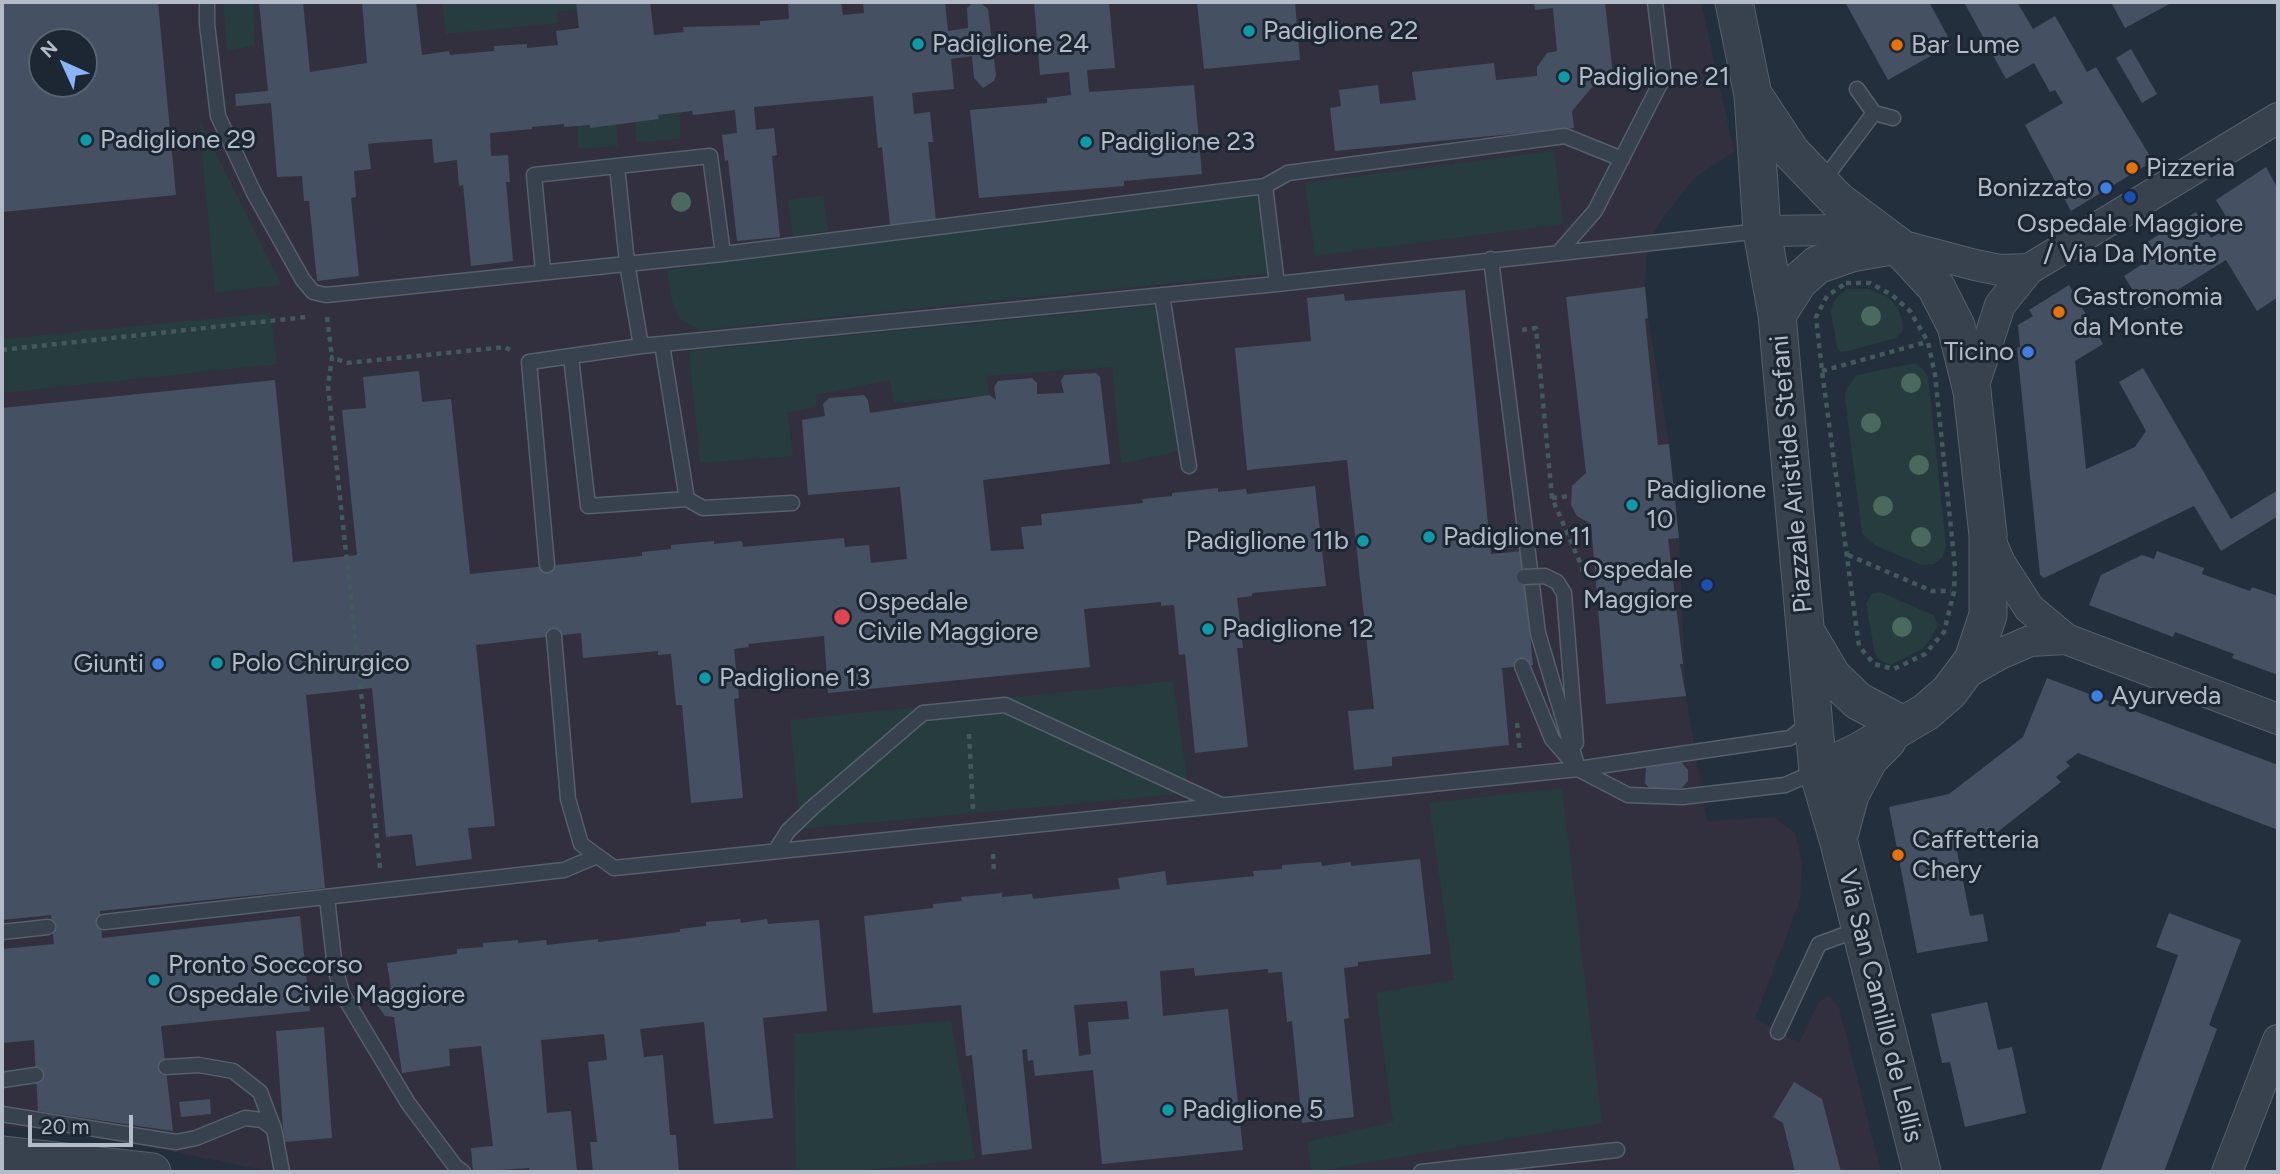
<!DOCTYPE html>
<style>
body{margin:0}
#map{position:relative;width:2280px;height:1174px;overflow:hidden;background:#242f3e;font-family:Figtree,sans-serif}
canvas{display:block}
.frame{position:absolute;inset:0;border:4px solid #b4bcc9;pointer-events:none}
.north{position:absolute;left:28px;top:28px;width:70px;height:70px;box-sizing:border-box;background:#1d2633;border:2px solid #59626f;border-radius:50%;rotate:315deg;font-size:19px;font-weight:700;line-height:28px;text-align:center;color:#b4bcc9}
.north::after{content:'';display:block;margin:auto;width:24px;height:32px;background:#8ab4f8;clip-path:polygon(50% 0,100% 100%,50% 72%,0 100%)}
.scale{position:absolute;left:28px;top:1115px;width:105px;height:32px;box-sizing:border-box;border:4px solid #b4bcc9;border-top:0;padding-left:9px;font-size:21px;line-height:24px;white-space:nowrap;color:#b4bcc9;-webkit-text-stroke:5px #1d2633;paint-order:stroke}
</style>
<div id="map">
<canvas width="2280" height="1174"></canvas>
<div class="frame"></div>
<div class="north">N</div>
<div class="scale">20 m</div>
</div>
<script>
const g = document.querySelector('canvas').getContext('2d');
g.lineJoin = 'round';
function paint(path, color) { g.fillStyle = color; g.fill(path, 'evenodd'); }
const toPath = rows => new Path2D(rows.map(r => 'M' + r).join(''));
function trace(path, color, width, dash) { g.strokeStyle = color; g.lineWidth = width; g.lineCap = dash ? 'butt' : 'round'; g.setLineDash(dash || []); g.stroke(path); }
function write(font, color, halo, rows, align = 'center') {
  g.font = font + ' Figtree,sans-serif'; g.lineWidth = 6; g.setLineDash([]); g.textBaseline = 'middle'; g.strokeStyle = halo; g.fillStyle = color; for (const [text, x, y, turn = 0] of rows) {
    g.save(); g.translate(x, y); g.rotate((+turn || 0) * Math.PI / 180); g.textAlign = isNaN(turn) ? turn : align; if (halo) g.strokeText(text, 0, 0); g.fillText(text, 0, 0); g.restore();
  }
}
paint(toPath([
 [2,2,1701,2,1734,152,1695,177,1662,219,1647,243,1645,287,1648,318,1669,444,1679,538,1686,696,1707,821,1774,817,1795,833,1802,863,1800,900,1755,1018,1799,1043,1819,1002,1829,996,1839,1008,1881,1172,273,1172,60,1129,2,1127],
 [42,42,84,42,84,84,42,84]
]), '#32303f');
paint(toPath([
 [223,2,253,2,255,45,227,51],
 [442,2,576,2,577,10,557,12,558,23,446,34],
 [680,113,680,139,636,142,636,122,659,119,658,115],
 [199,119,281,285,215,293],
 [616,124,618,146,578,149,578,126],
 [1554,151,1563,224,1315,256,1305,183],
 [1257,194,1272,273,701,330,680,319,672,301,667,270],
 [823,195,828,231,793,236,788,200],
 [1847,289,1869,289,1888,297,1897,307,1902,319,1903,330,1896,338,1848,351,1841,352,1837,347,1831,312,1833,303,1839,295],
 [1161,305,1178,451,1121,464,1112,367,986,376,989,395,894,403,890,380,816,395,816,407,787,413,793,456,700,463,689,351],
 [270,313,277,364,2,393,2,339],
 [1915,363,1923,369,1928,377,1946,546,1942,558,1934,564,1922,565,1876,546,1862,533,1845,399,1846,389,1857,375],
 [1880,592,1933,615,1938,625,1930,640,1922,649,1891,665,1881,661,1875,654,1866,603,1872,594],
 [1173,681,1189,793,801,829,790,720],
 [1562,788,1602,1123,1312,1172,1307,1142,1393,1122,1376,993,1454,980,1429,803],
 [951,1021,975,1159,846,1172,796,1172,794,1034]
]), '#263c3f');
paint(toPath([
 [2,2,158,2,176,195,2,212],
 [42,42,84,42,84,84,42,84],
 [259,2,303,2,310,72,367,63,362,2,416,2,422,55,449,51,450,55,494,51,494,46,527,44,527,48,558,45,556,31,579,28,576,2,650,2,654,35,684,32,683,27,760,25,760,21,789,19,788,2,841,2,843,15,864,13,863,2,945,2,948,31,968,28,967,8,974,2,980,2,988,9,996,75,994,81,983,88,974,78,972,56,951,59,954,89,912,93,914,114,930,112,933,142,928,142,936,221,890,225,882,147,878,148,873,96,754,107,756,130,774,128,777,155,772,156,780,237,737,241,728,160,725,161,722,135,737,133,735,110,693,115,692,111,658,115,659,119,590,128,590,125,564,127,564,124,532,127,532,129,490,133,491,156,508,155,510,182,506,182,513,261,471,266,463,185,459,186,457,160,434,163,432,139,375,143,368,144,371,169,354,171,356,197,351,198,359,276,317,281,309,201,304,201,302,176,277,177,271,103,236,106,235,94,268,91],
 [1034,2,1109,2,1115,68,1087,70,1089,92,1194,85,1202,174,1124,181,1124,186,979,198,970,110,1047,103,1047,98,1071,95,1069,72,1040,75],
 [1197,2,1295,2,1300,60,1204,69],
 [1534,2,1605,2,1613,76,1599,79,1572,111,1574,128,1335,151,1330,108,1341,106,1339,90,1378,85,1380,104,1416,100,1412,72,1494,63,1496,80,1537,76,1537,67,1547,53,1557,51,1553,8,1535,10],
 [1845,2,1929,2,1952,44,1888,80],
 [1964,2,2017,2,2033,29,2055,16,2087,72,2096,67,2153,161,2071,211,2025,125,2063,103,2055,90,2050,92,2034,63,2006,79],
 [2111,2,2173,2,2125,28],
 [2131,49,2157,94,2142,103,2116,58],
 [2266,167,2278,189,2278,297,2257,311,2226,260,2145,310,2124,276,2152,258,2144,244,2196,212,2211,238,2232,226,2216,200],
 [2069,285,2103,344,2075,361,2086,469,2135,447,2146,431,2119,382,2143,368,2231,519,2278,490,2278,516,2221,551,2194,506,2044,578,2040,575,2017,348,2020,347,2018,325,2033,316,2029,310],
 [1645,287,1648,318,1645,319,1658,445,1669,444,1679,538,1668,539,1683,664,1680,664,1686,696,1606,704,1591,524,1577,516,1571,505,1572,486,1586,473,1566,297],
 [1465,290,1491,554,1522,551,1533,665,1502,668,1509,745,1392,757,1392,766,1354,770,1348,711,1374,709,1347,460,1247,470,1235,348,1311,341,1307,298,1344,294,1345,301],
 [419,371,422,402,451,399,470,574,642,556,642,552,671,549,671,545,714,541,714,544,742,541,743,547,844,538,845,547,869,545,871,563,907,559,900,487,808,495,802,420,825,416,823,404,829,398,864,395,868,400,870,413,989,395,996,400,994,387,998,381,1032,378,1037,383,1037,394,1064,393,1061,381,1064,375,1096,373,1100,377,1110,464,983,480,991,551,1024,549,1021,527,1042,525,1041,514,1143,503,1142,499,1172,496,1172,493,1218,488,1218,492,1246,489,1247,494,1315,486,1326,586,1252,593,1252,596,1237,598,1243,648,1237,648,1248,747,1195,753,1185,654,1179,655,1174,605,1161,606,1161,602,1084,609,1090,667,828,693,824,636,748,644,749,647,734,649,739,698,734,699,743,798,691,803,682,705,676,705,671,654,658,655,658,651,583,658,581,633,476,645,495,826,468,828,472,859,416,866,412,834,386,837,372,688,306,695,325,888,100,911,102,938,300,916,310,1011,161,1026,173,1131,38,1111,34,1040,2,1043,2,949,54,944,51,915,2,920,2,408,275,380,293,562,357,555,342,410,366,408,363,377],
 [2157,551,2204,568,2202,574,2250,591,2252,587,2278,596,2278,675,2232,658,2234,654,2175,632,2173,637,2089,605,2101,575,2142,555,2154,559],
 [2047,678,2278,765,2278,830,2078,753,2066,762,2070,766,2056,777,2061,782,1985,842,1978,834,1964,845,1961,841,1956,846,1970,916,1983,914,1988,941,1917,953,1889,807,1949,794,2023,737],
 [1674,760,1682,763,1688,770,1688,781,1682,788,1657,791,1650,789,1645,783,1646,768,1652,763],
 [1420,859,1431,954,1358,962,1358,966,1344,968,1349,1018,1344,1019,1354,1117,1302,1123,1292,1021,1287,1022,1282,972,1268,973,1268,969,1195,976,1194,968,1160,971,1163,1016,1228,1009,1243,1150,1102,1164,1093,1070,1035,1076,1033,1060,1028,1061,1027,1049,1022,1050,1032,1149,982,1155,972,1055,966,1056,961,1005,873,1013,864,916,933,908,933,904,962,901,961,897,1002,893,1002,897,1032,894,1033,899,1120,889,1118,878,1165,871,1167,885,1254,876,1253,871,1282,869,1282,865,1321,862,1322,866,1351,862,1351,866],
 [1127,1001,1129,1019,1088,1022,1091,1054,1079,1056,1074,1005],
 [2169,913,2241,940,2209,1025,2217,1029,2164,1172,2100,1172,2178,955,2156,947],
 [740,919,741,923,767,919,768,924,819,920,827,1011,763,1018,773,1118,714,1124,704,1022,640,1029,644,1057,663,1055,670,1135,676,1135,679,1172,593,1172,590,1142,597,1142,588,1062,607,1060,604,1034,541,1040,547,1113,571,1111,577,1172,529,1172,529,1168,473,1172,471,1148,493,1146,481,1046,449,1049,450,1066,402,1073,394,1017,385,1016,375,1002,377,995,382,990,391,988,387,963,457,954,457,949,483,947,483,943,518,940,518,943,546,940,547,945,598,939,598,942,680,932,680,929,706,926,706,922],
 [1987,1002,1998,1050,2012,1047,2026,1113,1965,1127,1950,1062,1942,1063,1931,1014],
 [324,1027,332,1138,284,1142,276,1031],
 [1794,1082,1822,1099,1841,1172,1795,1172,1783,1123,1773,1117],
 [210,1099,211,1114,181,1117,179,1102]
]), '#455162');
const service = toPath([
 [207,2,207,24,218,116,254,193,303,280,313,292,326,295,723,254,1265,186,1288,173,1565,136,1622,159],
 [1874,113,1893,118],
 [617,166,710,156,723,254],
 [1822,182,1874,113,1857,89],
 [1265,186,1277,284],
 [1559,252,1595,211,1664,76,1655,2],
 [1491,259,1538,633,1578,769],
 [543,271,534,175,617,166,627,263,641,346],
 [1162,295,1189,466],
 [662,344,687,499,703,508,792,503],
 [571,357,588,506,687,499],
 [547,565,529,362,641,346,1277,284,1761,231],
 [1557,582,1564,593,1576,743],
 [554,636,568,799,581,844,614,868,1578,769,1790,738,1811,722],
 [1522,666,1552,739,1578,769,1628,795,1682,797,1785,785,1817,771],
 [776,850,788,831,812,808,923,713,1005,705,1221,805],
 [327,898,335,968,342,993,408,1103,455,1166,463,1172],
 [104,922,564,870,597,856],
 [2,932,48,927],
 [1778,1032,1819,944,1860,929],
 [166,1067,199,1065,233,1071,260,1092,274,1129,282,1172],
 [2,1080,36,1075],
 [2,1114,176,1142,196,1138,245,1118,262,1120,274,1129],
 [1421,1172,1617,1150]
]);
const minor = toPath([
 [1762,231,1843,230,1975,265,2000,270,2029,269],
 [1972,391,2000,305,2029,269,2278,118],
 [1989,537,2000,563,2029,608,2066,639,2278,719],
 [1961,676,2000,654,2030,641,2066,639],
 [2227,1172,2278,1040]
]);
const tertiary = toPath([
 [1734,2,1753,95,1762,231,1777,315,1818,771,1838,839,1922,1172],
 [1754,96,1791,152,1837,200,1897,245,1936,287,1956,326,1972,391,1988,535,1988,615,1973,660,1949,692,1926,712,1860,751,1818,771],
 [1777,315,1799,281,1817,265,1851,253,1897,245],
 [1809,637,1832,676,1858,701,1903,725],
 [1838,839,1850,795,1869,759,1887,741],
 [2,1155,152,1172]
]);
trace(service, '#565f6c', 17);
trace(minor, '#565f6c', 32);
trace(tertiary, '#565f6c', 39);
trace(toPath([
 [1846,283,1870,283,1892,295,1910,311,1928,342,1935,375,1955,567,1954,592,1944,632,1925,654,1894,669,1874,664,1859,646,1822,371,1816,317,1827,296,1846,283],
 [327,317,332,357],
 [1522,330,1536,328,1552,498,1582,567,1583,575],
 [2,350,306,317],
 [1822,371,1923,343],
 [1673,486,1689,485],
 [1552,498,1570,496],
 [1848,555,1932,591,1951,591],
 [1517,723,1520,752],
 [969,734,973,809],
 [993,854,994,874],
 [380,868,328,386,332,357,347,363,505,347,510,350]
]), '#44595c', 4.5, [5, 5]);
trace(service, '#38414e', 14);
trace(minor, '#38414e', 30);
trace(tertiary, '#38414e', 37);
const serviceBridge = toPath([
 [1524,577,1545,576,1557,582]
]);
trace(serviceBridge, '#565f6c', 17, []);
trace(serviceBridge, '#38414e', 14);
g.fillStyle = '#4b6a5d';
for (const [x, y] of [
 [681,202],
 [1871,316],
 [1911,383],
 [1871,423],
 [1919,465],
 [1883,506],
 [1921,537],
 [1902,627]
]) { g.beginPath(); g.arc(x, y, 10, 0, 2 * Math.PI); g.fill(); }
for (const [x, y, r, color] of [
 [1249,31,7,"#0f9aa8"],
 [918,44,7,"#0f9aa8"],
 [1897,45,7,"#e8710a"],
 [1564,77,7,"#0f9aa8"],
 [86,140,7,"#0f9aa8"],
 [1086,142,7,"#0f9aa8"],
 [2132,168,7,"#e8710a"],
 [2106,188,7,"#3f7fe0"],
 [2130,197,7,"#1a4fb4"],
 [2059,312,7,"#e8710a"],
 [2028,352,7,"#3f7fe0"],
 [1632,505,7,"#0f9aa8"],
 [1429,537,7,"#0f9aa8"],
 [1363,541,7,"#0f9aa8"],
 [1707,585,7,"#1a4fb4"],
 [842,617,9,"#e0444e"],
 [1208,629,7,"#0f9aa8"],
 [217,663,7,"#0f9aa8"],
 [158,664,7,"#3f7fe0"],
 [705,678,7,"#0f9aa8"],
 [2097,696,7,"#3f7fe0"],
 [1898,855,7,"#e8710a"],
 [154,980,7,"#0f9aa8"],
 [1168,1110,7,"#0f9aa8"]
]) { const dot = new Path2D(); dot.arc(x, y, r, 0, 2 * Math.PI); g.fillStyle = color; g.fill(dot); trace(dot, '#1d2633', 2.5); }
write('26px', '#b4bcc9', '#1d2633', [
 ["Padiglione 22",1263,31],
 ["Padiglione 24",932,44],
 ["Bar Lume",1911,45],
 ["Padiglione 21",1578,77],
 ["Padiglione 29",100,140],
 ["Padiglione 23",1100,142],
 ["Pizzeria",2146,168],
 ["Bonizzato",2092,188,"right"],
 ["Ospedale Maggiore",2130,224,"center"],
 ["/ Via Da Monte",2130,254,"center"],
 ["Gastronomia",2073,297],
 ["da Monte",2073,327],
 ["Ticino",2014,352,"right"],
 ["Padiglione",1646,490],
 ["10",1646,520],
 ["Padiglione 11",1443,537],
 ["Padiglione 11b",1349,541,"right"],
 ["Ospedale",1693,570,"right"],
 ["Maggiore",1693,600,"right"],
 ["Ospedale",858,602],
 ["Civile Maggiore",858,632],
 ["Padiglione 12",1222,629],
 ["Polo Chirurgico",231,663],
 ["Giunti",144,664,"right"],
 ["Padiglione 13",719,678],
 ["Ayurveda",2111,696],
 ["Caffetteria",1912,840],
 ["Chery",1912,870],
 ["Pronto Soccorso",168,965],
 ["Ospedale Civile Maggiore",168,995],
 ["Padiglione 5",1182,1110]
], 'left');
write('26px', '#b4bcc9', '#1d2633', [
 ["Piazzale Aristide Stefani",1792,474,-95],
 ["Via San Camillo de Lellis",1880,1006,76]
]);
</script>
